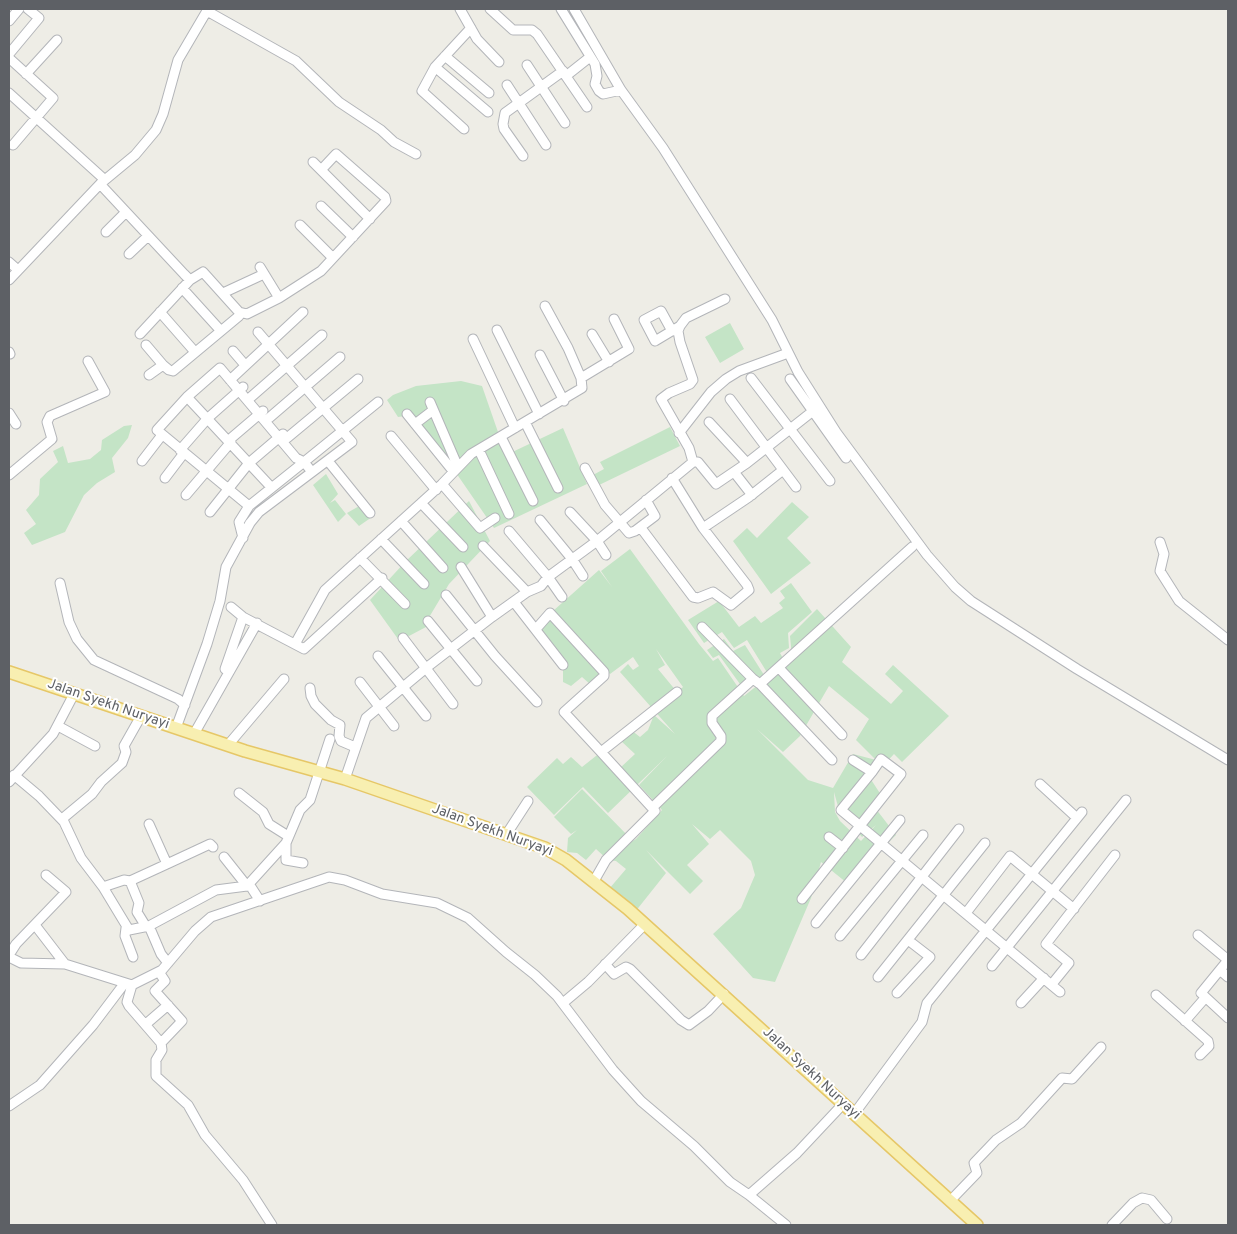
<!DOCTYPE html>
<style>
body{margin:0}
#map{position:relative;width:1237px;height:1234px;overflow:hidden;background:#eeede6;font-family:Overpass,sans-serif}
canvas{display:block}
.frame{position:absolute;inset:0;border:10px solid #5d6065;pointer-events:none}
</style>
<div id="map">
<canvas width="1237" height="1234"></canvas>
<div class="frame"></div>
</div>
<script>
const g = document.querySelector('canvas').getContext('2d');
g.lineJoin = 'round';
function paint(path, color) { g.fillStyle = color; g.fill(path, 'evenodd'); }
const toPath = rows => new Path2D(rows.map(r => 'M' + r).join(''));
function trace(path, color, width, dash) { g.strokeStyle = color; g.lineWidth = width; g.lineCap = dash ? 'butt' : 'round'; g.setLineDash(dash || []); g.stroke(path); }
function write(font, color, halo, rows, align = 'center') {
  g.font = font + ' Overpass,sans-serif'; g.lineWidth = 4; g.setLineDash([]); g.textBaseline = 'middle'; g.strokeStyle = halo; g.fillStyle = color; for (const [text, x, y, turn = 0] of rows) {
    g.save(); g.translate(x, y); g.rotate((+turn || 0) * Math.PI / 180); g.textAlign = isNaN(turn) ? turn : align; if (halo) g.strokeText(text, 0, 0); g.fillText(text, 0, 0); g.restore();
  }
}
paint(toPath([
 [730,323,744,349,720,363,705,337],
 [461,381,482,386,506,455,563,428,587,484,494,528,443,454,405,416,398,417,387,400,393,395,416,386],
 [132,425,128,438,112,458,115,472,97,483,84,495,65,532,32,545,24,533,36,524,26,510,39,495,40,479,58,462,53,451,63,446,68,463,90,459,101,450,102,440,124,426],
 [670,427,680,446,597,486,593,475,604,469,600,462],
 [326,474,338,494,330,503,335,500,346,514,338,522,313,485],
 [469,501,490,541,449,584,428,619,426,627,409,636,404,634,398,639,370,600,406,561],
 [792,502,809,517,787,538,811,563,771,594,733,541,747,528,757,538],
 [361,505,372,517,359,526,347,513],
 [630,549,699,644,713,661,718,658,744,696,792,658,790,636,817,609,851,647,842,662,891,704,903,691,885,674,893,665,949,716,902,762,894,754,882,767,877,761,868,775,885,801,876,809,896,835,847,883,821,862,811,898,775,982,753,978,713,934,741,908,755,875,751,861,720,830,710,839,692,824,709,844,687,865,703,881,690,894,646,850,666,873,635,912,609,889,626,869,616,861,608,860,596,849,586,860,577,853,567,852,568,838,577,830,571,834,554,817,582,789,631,839,624,846,636,839,662,810,639,785,667,756,608,813,583,787,554,815,527,787,557,758,563,764,571,757,582,767,601,752,620,768,635,754,620,740,631,730,640,737,648,730,654,715,675,734,620,672,628,664,633,670,639,666,633,657,610,674,553,611,599,570,612,587,601,571],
 [656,649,683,687,677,692,658,669,665,665],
 [829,686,869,719,856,740,876,760,853,754,833,788,808,780,757,729,783,752,800,736],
 [834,792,839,810,862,837,876,825,861,841,840,821,835,812],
 [791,583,812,612,788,633,789,648,780,653,785,662,768,674,747,640,734,648,722,632,704,643,688,620,719,601,739,627,755,616,761,623,783,608,779,603,785,598,780,591],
 [549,614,603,675,591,685,582,677,571,686,563,682,563,665,538,630],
 [724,639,733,651,745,645,764,675,745,691,719,655,713,658,707,650]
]), '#c4e4c6');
const minor = toPath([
 [460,9,477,39,499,62],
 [490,9,513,30,532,30,537,34,587,107],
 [561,9,595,64,597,76,595,84,599,91,603,94,621,90],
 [574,9,621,90,663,148,772,320,798,372,836,432,927,555,955,587,971,601,1077,669,1228,760],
 [207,11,296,61,339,102,381,130,394,142,416,154],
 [9,21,19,9],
 [9,54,39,18,28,9],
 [445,56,489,93],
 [9,58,53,98,13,145],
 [527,65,565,123],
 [435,67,488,112],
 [26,74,57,40],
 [566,76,590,57],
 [507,85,546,145],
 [9,93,105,180],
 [464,129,422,91,435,67,471,28],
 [523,156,504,129,503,124,505,113,563,71],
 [313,162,370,219],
 [100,184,184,274,190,280,203,272,239,312,247,314,279,298,260,267],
 [321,206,353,237],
 [300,225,333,258],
 [106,232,126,212],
 [129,254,148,236],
 [9,262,18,270],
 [9,280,100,184,135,155,156,130,163,114,178,60,208,9],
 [182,288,221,331],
 [223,293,264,274],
 [279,298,321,271,386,201,385,197,336,154,321,170],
 [160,312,195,352],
 [497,330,539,414],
 [672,331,661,311,644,320,655,341,680,326],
 [140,334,190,280],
 [592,334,609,362],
 [473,339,515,428],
 [146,345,163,365,169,370,173,371,239,316,239,312],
 [233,351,245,365],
 [9,352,10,354],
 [540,355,564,401],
 [149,375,163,365],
 [581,378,629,349,614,319],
 [751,378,830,481],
 [790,379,846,458],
 [230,380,303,312],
 [187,397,271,487],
 [251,397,322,335],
 [730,399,796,487],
 [430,402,458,467],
 [9,413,16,424],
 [407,414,453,471],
 [269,418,340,357],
 [525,422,558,488],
 [709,422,747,463],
 [415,424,432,411],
 [679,433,711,392,726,379,739,371,788,353],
 [391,436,436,490],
 [501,437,533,501],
 [287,438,358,379],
 [229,440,263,411],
 [180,450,208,418,243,387],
 [479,450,509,514],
 [142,461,162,435],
 [328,461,370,513],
 [693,462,689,448,661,399,669,393,690,384,693,380,680,342,678,331,680,326,686,318,725,299],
 [585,468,605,505,629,533,635,531,655,516,646,500],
 [734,472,752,495],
 [9,475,52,439,47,422,50,416,105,392,88,361],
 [165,478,184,453],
 [442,484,480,528,495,518],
 [186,495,231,442],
 [421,503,463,547],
 [249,506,157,430,187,397,220,368,296,458,304,462,378,402],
 [210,512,249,463,283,434],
 [570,512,597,541,606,555],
 [540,520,572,559,583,576],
 [401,521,443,568],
 [641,528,693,597,698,598,713,592,731,605,749,590,747,585,703,528,672,478],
 [703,528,749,497,783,470],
 [509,531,548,577,562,597],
 [243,538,239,522,249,506,304,462,312,472],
 [381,539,424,584],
 [1160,542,1164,554,1160,571,1179,601,1228,640],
 [483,546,527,592],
 [360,558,405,604],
 [461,567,492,617],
 [60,583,69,622,77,639,94,660,178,699,185,705],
 [446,595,495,656,537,702],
 [514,602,563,665],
 [231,607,243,617,304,649,382,578],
 [428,621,477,681],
 [702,627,753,679,760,684,912,547],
 [536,629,550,613,604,672,604,676,564,712,601,752,677,692],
 [403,638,453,704],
 [295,644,325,590,442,484,471,454,582,388,581,378,568,348,545,306],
 [378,656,426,716],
 [779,668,842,735],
 [225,669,243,617],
 [360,682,394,726],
 [760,684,832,760],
 [310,688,311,696,315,704,331,720,340,725,339,736,341,741,355,747],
 [58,726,95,746],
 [176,728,207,644,220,601,226,567,250,523,259,512,352,442,258,332],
 [194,734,257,623],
 [228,745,284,679],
 [853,760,872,772,841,810,1060,992],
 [14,775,39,796,64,822,81,858,103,887,129,930,149,926,216,890,247,886,286,843],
 [345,779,366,718,426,668,492,617,527,592,541,586,548,577,597,541,693,462,698,462,716,484,747,463,813,411],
 [9,782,53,734,74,694],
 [1040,784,1077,818],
 [239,793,263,812,269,824,288,836],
 [653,807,721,741,721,736,712,723,712,716,753,679],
 [62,819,92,794,101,782,122,763,126,752,124,746,141,716],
 [506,835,528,801],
 [829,837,843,848],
 [224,857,247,886,251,887,260,901],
 [303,863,286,860,286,843,300,810,310,800,330,739],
 [167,864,210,844,213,847],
 [130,881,167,864,149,824],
 [594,881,606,860,655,811,601,752],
 [103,887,124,880,130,881,139,903,137,912,145,925],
 [802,899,901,774,881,759,872,772],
 [966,913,1010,856,1074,909],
 [816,923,900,820],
 [35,925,65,964],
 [149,926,161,954,168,963],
 [126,928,125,936,133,957],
 [1198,935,1228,960],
 [840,936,923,835],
 [9,955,16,944,66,892,46,875],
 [861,955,959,829],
 [9,957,21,963,65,964,132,985,162,970,195,931,211,917,329,877,345,880,382,894,437,903,468,918,506,952,535,975,557,996,613,1070,641,1101,694,1146,730,1182,749,1195,786,1225],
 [1228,960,1201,993,1228,1018],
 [605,964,614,974,626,967,630,969,681,1020,689,1025,708,1011,724,994],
 [992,966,1126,800],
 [1220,970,1228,977],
 [159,972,165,981,155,991,182,1021,161,1043],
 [878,977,985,843],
 [1052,984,1069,963,1046,944,1115,855],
 [132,985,127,1002,129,1006,161,1043,162,1050,156,1060,156,1076,188,1105,205,1135,243,1180,272,1225],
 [897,993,930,957,908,940],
 [1156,995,1208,1041,1209,1046,1200,1055],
 [563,1003,588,982,645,924],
 [1021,1003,1044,978],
 [1185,1021,1205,998],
 [146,1024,168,1005],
 [9,1106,40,1085,93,1025,124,984],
 [854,1114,922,1022,927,1003,1082,812],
 [749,1195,797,1153,843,1104],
 [950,1201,977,1173,974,1163,996,1140,1021,1123,1062,1078,1072,1079,1101,1047],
 [1112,1225,1133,1203,1142,1198,1151,1200,1167,1219]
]);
const major = toPath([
 [9,672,245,751,345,779,545,848,566,860,628,909,977,1225]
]);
trace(minor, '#b3b5b9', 11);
trace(major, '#e6c767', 14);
trace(minor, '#fff', 9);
trace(major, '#f8efb1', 11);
write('14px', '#5d6065', '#fff', [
 ["Jalan Syekh Nuryayi",108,705,19],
 ["Jalan Syekh Nuryayi",492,831,20],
 ["Jalan Syekh Nuryayi",811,1074,43]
]);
</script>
